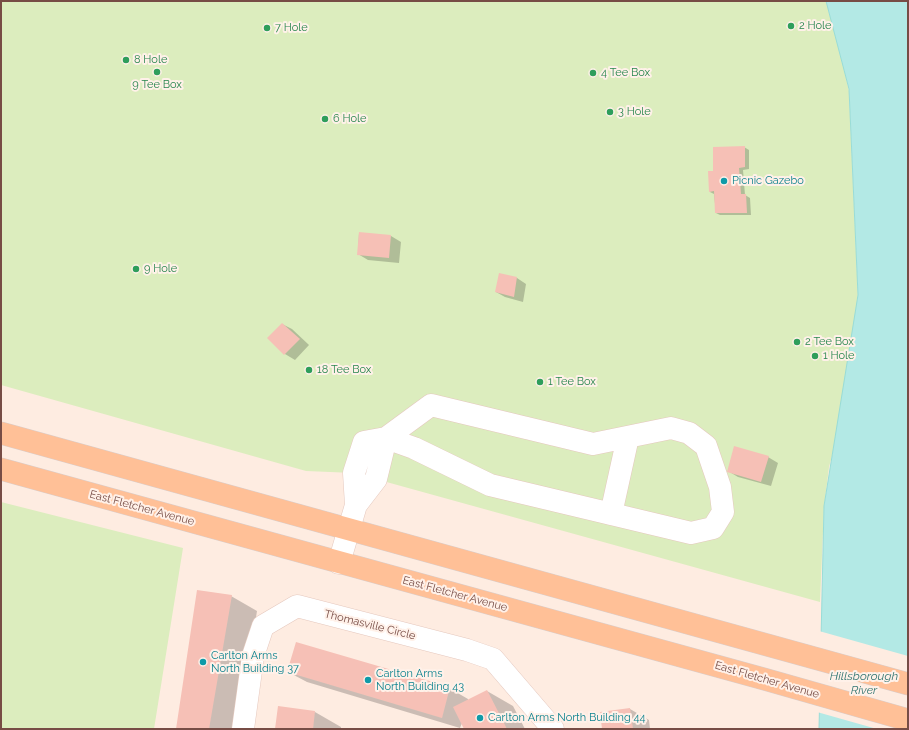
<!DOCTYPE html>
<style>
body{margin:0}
#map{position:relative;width:909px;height:730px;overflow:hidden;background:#feece1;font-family:Raleway,sans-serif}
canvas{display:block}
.frame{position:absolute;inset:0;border:2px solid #774c45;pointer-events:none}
</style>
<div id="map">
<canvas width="909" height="730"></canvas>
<div class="frame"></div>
</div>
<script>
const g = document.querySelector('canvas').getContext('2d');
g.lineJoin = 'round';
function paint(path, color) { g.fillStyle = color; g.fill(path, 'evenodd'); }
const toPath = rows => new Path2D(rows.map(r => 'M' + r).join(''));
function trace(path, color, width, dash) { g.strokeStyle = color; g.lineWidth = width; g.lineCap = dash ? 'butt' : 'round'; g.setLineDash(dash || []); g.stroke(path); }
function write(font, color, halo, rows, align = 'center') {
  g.font = font + ' Raleway,sans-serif'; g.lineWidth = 4; g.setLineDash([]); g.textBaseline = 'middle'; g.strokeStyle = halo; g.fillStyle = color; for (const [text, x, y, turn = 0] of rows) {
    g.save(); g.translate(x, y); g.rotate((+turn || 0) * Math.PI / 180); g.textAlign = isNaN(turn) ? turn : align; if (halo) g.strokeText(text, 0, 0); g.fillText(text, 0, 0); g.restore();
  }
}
paint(toPath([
 [1,1,827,1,835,27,849,91,858,297,846,403,829,467,824,508,820,602,354,473,306,471,1,385],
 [1,502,183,548,154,729,1,729]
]), '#dcedbe');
const water = toPath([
 [826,1,908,1,908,729,819,729,824,506,858,295,849,89,826,1]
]);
paint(water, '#b3e9e5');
trace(water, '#99dcd7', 1);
paint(toPath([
 [819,631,908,656,908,729,877,729,817,712]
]), '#feece1');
paint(toPath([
 [744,147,749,150,749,169,743,170,745,195,750,198,751,215,720,215,716,213,714,194,710,192,715,172],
 [359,233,391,236,401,242,399,263,368,260,358,254],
 [500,274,517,278,526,284,523,302,505,297,496,292],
 [282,324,292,329,309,345,295,360,285,354,269,338],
 [768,457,778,463,771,486,738,477,728,471],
 [231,596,257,611,238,729,177,729],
 [288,672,449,688,468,699,468,701,487,691,513,706,525,729,465,729,462,723,460,728,307,682],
 [630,709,649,720,650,729,603,729,601,713],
 [315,712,341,727,341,729,276,729]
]), '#0003');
paint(toPath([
 [745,146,745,167,739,168,741,194,746,194,747,213,715,213,714,191,709,192,708,171,713,171,713,147],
 [359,232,391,235,389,258,357,255],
 [499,273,517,277,514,297,495,292],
 [282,323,300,339,284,355,267,338],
 [734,446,769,456,761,482,727,472],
 [197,590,232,595,209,729,176,729],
 [296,642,450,687,442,718,287,672],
 [487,690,507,729,464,729,453,707],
 [278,706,315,711,313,729,275,729],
 [630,708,633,729,602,729,600,712]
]), '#f6c0b6');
const minor = toPath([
 [356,505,354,473,364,442,386,438,431,405,593,444,671,428,689,433,706,446,720,487,723,512,713,528,691,533,490,485,414,448,386,438],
 [611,514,628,437],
 [339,563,356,505,376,479,386,438],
 [243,729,253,656,263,626,297,606,467,650,493,659,553,729]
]);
const major = toPath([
 [1,433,908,684],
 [1,469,764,679,908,720]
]);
trace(minor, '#e5c8be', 23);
trace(major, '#d9cdcb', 23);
trace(minor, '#fff', 22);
trace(major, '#ffc097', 22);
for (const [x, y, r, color] of [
 [791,26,4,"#2e9e5b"],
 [267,28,4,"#2e9e5b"],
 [126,60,4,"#2e9e5b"],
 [157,72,4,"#2e9e5b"],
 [593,73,4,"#2e9e5b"],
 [610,112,4,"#2e9e5b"],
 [325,119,4,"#2e9e5b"],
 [724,181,4,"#0f9aa8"],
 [136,269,4,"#2e9e5b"],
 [797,342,4,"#2e9e5b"],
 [815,356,4,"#2e9e5b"],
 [309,370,4,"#2e9e5b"],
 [540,382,4,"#2e9e5b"],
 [203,662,4,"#0f9aa8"],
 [368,680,4,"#0f9aa8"],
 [480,718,4,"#0f9aa8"]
]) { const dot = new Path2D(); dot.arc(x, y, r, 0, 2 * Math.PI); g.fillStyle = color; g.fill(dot); trace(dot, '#fff1e9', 1.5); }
write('11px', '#27864d', '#fff1e9', [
 ["2 Hole",799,26],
 ["7 Hole",275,28],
 ["8 Hole",134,60],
 ["4 Tee Box",601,73],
 ["9 Tee Box",157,85,"center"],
 ["3 Hole",618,112],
 ["6 Hole",333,119],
 ["9 Hole",144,269],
 ["2 Tee Box",805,342],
 ["1 Hole",823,356],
 ["18 Tee Box",317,370],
 ["1 Tee Box",548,382]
], 'left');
write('11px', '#0d838f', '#fff1e9', [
 ["Picnic Gazebo",732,181],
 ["Carlton Arms",211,656],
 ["North Building 37",211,669],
 ["Carlton Arms",376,674],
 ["North Building 43",376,687],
 ["Carlton Arms North Building 44",488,718]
], 'left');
write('11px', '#774c45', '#fff1e9', [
 ["East Fletcher Avenue",142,508,15],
 ["East Fletcher Avenue",455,594,15],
 ["Thomasville Circle",370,625,14],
 ["East Fletcher Avenue",767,680,16]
]);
write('italic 12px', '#357773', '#fff1e9', [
 ["Hillsborough",864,676],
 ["River",864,690]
]);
</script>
